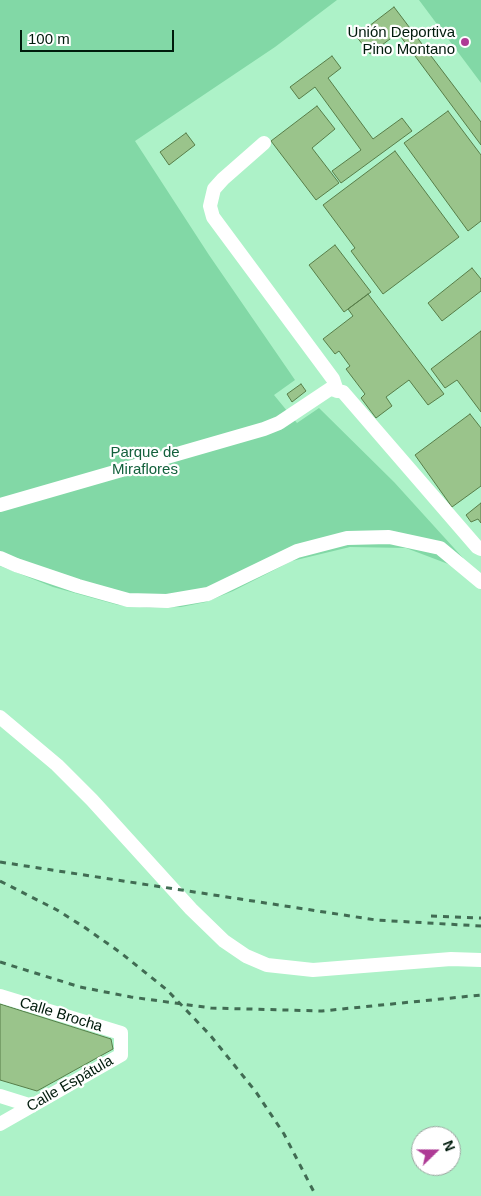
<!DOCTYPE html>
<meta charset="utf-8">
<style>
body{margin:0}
#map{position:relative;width:481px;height:1196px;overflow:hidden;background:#adf2c8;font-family:Arial,sans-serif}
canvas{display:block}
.north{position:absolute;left:411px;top:1126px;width:50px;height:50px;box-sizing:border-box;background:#fff;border:1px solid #99a49e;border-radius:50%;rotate:68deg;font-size:14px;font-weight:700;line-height:20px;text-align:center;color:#001b0c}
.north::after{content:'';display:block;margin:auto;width:18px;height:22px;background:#ae3b95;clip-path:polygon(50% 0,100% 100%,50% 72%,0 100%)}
.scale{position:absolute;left:20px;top:30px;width:154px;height:22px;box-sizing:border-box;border:2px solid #001b0c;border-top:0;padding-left:6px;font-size:15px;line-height:18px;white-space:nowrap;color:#001b0c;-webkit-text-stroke:4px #fff;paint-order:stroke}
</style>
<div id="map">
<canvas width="481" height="1196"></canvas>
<div class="north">N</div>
<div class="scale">100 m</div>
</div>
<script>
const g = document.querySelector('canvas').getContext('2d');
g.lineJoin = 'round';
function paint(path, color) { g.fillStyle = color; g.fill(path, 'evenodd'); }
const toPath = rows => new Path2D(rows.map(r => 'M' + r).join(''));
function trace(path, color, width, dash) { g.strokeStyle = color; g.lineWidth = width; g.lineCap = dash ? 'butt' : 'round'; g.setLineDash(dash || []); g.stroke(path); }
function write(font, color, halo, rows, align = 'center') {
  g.font = font + ' Arial,sans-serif'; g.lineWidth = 4.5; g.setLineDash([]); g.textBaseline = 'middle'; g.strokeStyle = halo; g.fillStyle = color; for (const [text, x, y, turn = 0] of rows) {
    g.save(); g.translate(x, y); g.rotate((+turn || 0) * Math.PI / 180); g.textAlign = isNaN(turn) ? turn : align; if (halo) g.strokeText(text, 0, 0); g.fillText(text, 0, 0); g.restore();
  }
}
paint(toPath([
 [0,0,337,0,275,47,135,141,209,255,295,380,274,395,297,423,319,408,394,482,463,558,464,570,406,548,350,547,292,561,233,591,206,602,181,607,150,608,118,605,53,587,0,566],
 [419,0,481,0,481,83]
]), '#82d8a6');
const building = toPath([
 [394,7,481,122,481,145,398,33,370,54,356,36,394,7],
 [332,56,341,68,328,78,373,139,402,118,412,131,341,183,332,171,361,150,315,87,299,99,290,87,332,56],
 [317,106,335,129,312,148,339,183,316,200,271,141,317,106],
 [448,111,481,155,481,221,468,231,404,143,448,111],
 [186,133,195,145,169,165,160,152,186,133],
 [395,151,459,237,383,294,351,251,355,248,323,205,395,151],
 [335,245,371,292,344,312,309,265,335,245],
 [472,268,481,279,481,291,442,321,428,303,472,268],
 [368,294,444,394,428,405,409,380,386,397,392,406,376,418,361,398,365,394,346,369,350,366,339,351,335,354,323,339,353,316,348,309,368,294],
 [481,331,481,412,457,380,445,388,431,369,481,331],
 [301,384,306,391,292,402,287,394,301,384],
 [470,414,481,428,481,486,452,507,415,455,470,414],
 [481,503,481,523,478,519,471,522,466,515,481,503],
 [0,1004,111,1039,113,1049,37,1091,0,1080,0,1004]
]);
paint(building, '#9ac48b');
trace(building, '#577d48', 1);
trace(toPath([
 [264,143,223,179,214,189,210,206,213,217,333,379,337,391],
 [0,505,264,429,279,423,330,389,343,392,477,547,481,549],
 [0,558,16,565,78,586,128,600,167,601,208,594,297,551,347,538,389,537,440,548,481,582],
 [0,717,57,765,92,800,191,909,224,941,246,956,267,965,313,970,451,959,481,960],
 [0,996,121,1033,121,1055,0,1124],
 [0,1096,32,1106]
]), '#fff', 14);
trace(toPath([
 [0,862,376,920,481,926],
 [0,881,57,910,84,927,121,953,167,990,210,1035,256,1092,284,1134,316,1196],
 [431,916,481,918],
 [0,962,80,987,131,997,211,1008,322,1011,481,995]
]), '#416c53', 3, [6, 6]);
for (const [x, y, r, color] of [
 [465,42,5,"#ae3b95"]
]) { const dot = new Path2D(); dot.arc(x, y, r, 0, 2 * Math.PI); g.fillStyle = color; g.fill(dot); trace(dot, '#fff', 2); }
write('15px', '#001b0c', '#fff', [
 ["Unión Deportiva",455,33],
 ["Pino Montano",455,50]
], 'right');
write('15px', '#13613d', '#fff', [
 ["Parque de",145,453],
 ["Miraflores",145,470]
]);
write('15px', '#001b0c', '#fff', [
 ["Calle Brocha",61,1015,17],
 ["Calle Espátula",70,1084,-30]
]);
</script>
